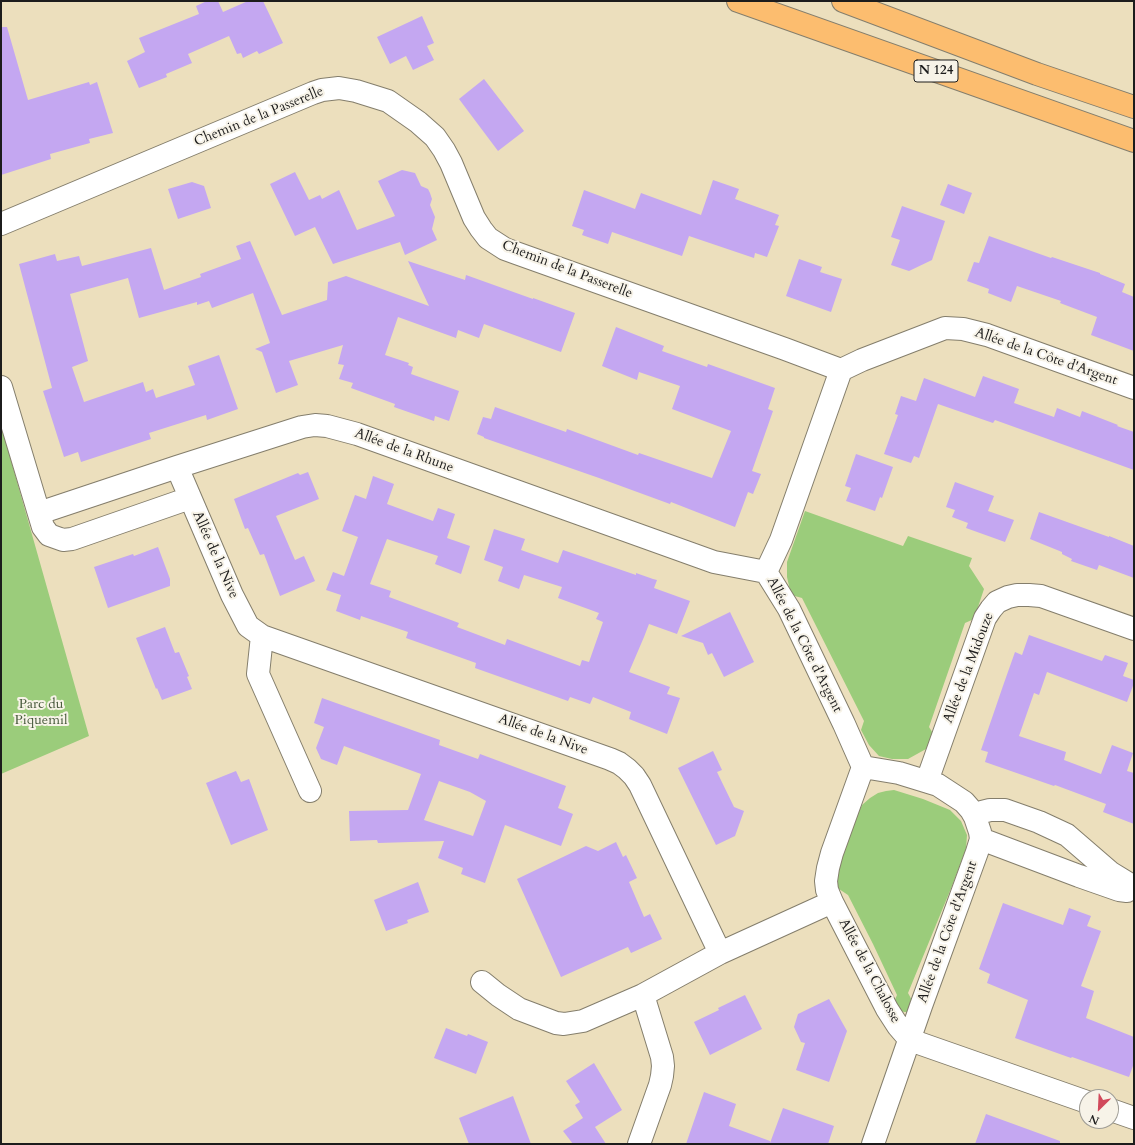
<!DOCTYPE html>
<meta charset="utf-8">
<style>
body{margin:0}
#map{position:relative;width:1135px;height:1145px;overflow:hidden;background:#ecdfbd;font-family:Cardo,serif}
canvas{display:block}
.frame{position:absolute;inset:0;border:2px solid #1c1c1c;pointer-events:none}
.north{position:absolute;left:1079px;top:1089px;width:40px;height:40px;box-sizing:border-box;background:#f7f3e8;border:1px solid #9f9d96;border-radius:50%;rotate:204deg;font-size:11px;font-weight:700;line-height:16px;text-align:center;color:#1c1c1c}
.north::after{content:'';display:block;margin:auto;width:14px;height:18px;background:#d1495b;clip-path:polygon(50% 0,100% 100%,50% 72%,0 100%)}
</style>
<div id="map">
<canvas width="1135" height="1145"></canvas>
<div class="frame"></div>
<div class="north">N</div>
</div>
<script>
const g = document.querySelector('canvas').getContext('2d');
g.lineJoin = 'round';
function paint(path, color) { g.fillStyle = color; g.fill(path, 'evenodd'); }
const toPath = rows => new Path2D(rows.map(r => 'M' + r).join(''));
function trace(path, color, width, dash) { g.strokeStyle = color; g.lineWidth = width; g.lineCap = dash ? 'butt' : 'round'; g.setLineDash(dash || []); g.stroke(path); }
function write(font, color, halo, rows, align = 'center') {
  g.font = font + ' Cardo,serif'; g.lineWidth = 4; g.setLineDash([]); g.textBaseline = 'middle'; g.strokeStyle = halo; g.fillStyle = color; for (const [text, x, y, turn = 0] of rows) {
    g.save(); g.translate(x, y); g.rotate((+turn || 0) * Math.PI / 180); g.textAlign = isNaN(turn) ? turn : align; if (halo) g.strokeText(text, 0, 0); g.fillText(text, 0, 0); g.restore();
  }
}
paint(toPath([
 [1,425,89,736,1,774],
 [805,511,903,546,908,536,972,558,969,566,984,589,974,619,965,623,929,727,934,735,930,744,926,749,908,759,892,759,879,756,869,745,861,730,864,721,802,598,791,595,787,577,787,562],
 [894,790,923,799,950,810,961,821,967,835,966,849,952,886,908,993,914,1004,909,1012,904,1012,898,1009,894,1002,897,995,873,944,848,895,839,889,835,878,837,871,857,815,862,805,870,798,878,793,886,791]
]), '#9bcc7b');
paint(toPath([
 [207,1,218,1,223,12,248,1,263,1,283,43,259,54,257,51,243,58,241,53,237,54,229,36,188,54,192,63,166,74,167,77,139,88,127,61,145,52,139,38,199,14,196,6],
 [422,16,434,43,427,46,434,60,413,70,406,56,390,64,377,37],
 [1,27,7,27,28,100,89,82,90,85,97,82,113,133,89,139,90,143,50,154,51,159,1,175],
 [484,79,524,131,498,151,459,99],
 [402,170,415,173,421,186,428,189,430,193,432,199,430,205,435,217,432,229,437,240,405,255,400,242,333,264,315,227,295,236,270,184,295,172,309,200,320,195,322,199,339,190,357,230,395,216,378,181],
 [713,180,739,189,735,199,779,215,775,225,779,226,767,257,755,253,754,258,689,236,682,256,612,232,608,244,582,235,584,230,572,226,584,190,635,209,641,193,701,215],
 [192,182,204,186,211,208,178,219,168,189],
 [948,184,972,193,964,214,940,205],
 [902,206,945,221,932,260,909,271,891,265,900,240,891,237],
 [989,236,1051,258,1052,257,1100,273,1100,274,1125,284,1122,292,1134,297,1134,351,1091,335,1097,317,1060,303,1061,301,1017,286,1011,302,988,293,989,289,967,281,974,262,979,263],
 [250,241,282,315,327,300,328,282,346,276,429,306,408,261,465,280,466,275,533,299,533,298,575,313,561,352,484,324,479,338,458,330,456,338,398,317,385,355,409,363,408,365,413,367,411,374,459,391,449,421,435,416,434,421,394,407,395,404,351,388,353,383,339,379,344,365,338,364,343,345,289,361,298,385,276,393,262,352,255,349,270,343,253,293,212,308,209,301,197,305,197,302,139,318,128,278,70,294,88,361,72,367,84,402,143,382,146,392,153,389,156,398,195,385,188,366,219,355,238,409,207,420,206,415,149,433,151,439,81,462,78,452,64,457,43,391,52,388,19,264,55,254,57,261,79,256,82,266,151,248,164,290,201,277,200,274,241,259,236,246],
 [799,259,822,267,820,272,842,279,831,312,786,296],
 [616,327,664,346,662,351,707,367,708,364,775,388,768,409,773,411,752,471,761,474,753,494,748,492,735,527,671,502,670,504,599,478,484,438,484,437,477,434,483,417,491,419,495,407,566,432,567,429,638,455,639,453,712,478,731,431,672,409,680,386,639,372,637,380,602,366],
 [983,376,1019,389,1014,403,1054,417,1057,408,1080,417,1082,411,1118,425,1117,426,1134,432,1134,470,995,420,993,423,938,404,919,458,914,456,911,463,884,454,898,415,895,414,901,396,916,401,924,378,975,397],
 [856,454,893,467,882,498,880,497,875,511,846,501,851,488,845,486],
 [308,472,319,499,276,516,295,560,304,556,315,581,280,596,264,554,260,555,248,528,245,529,234,499,298,473,300,475],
 [373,476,394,484,387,504,433,521,438,508,455,514,447,538,470,546,461,574,435,564,438,556,387,539,370,584,391,591,389,597,459,623,457,627,505,645,507,639,580,666,582,660,589,662,603,622,596,619,599,613,558,598,562,587,524,575,519,589,498,581,503,567,484,560,494,529,525,539,521,550,558,563,563,550,636,575,636,573,653,579,657,580,654,588,690,601,677,634,649,624,644,637,629,672,670,687,667,694,680,698,667,734,629,719,631,712,593,697,590,704,570,697,568,701,475,668,476,663,406,638,408,632,361,616,360,620,336,611,341,595,326,590,333,572,344,576,358,537,342,531,355,495,366,499],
 [955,482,994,496,988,511,1014,520,1005,542,966,528,968,523,952,517,955,510,946,507],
 [1039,512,1109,537,1109,536,1134,546,1134,578,1099,565,1097,570,1071,561,1072,559,1062,554,1062,552,1030,539],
 [158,547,170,579,170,586,108,608,94,567,133,554,134,556],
 [730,612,754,662,724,677,712,653,708,655,703,643,681,636],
 [165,627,175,653,179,652,189,676,187,677,192,689,162,700,157,688,156,689,136,638],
 [1029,635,1102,661,1105,655,1128,663,1123,676,1134,680,1134,683,1127,702,1047,672,1039,695,1034,693,1019,736,1066,752,1064,760,1101,774,1112,745,1133,753,1127,771,1134,773,1134,824,1103,812,1106,804,1055,785,1054,786,985,762,988,752,981,750,1004,683,1015,652,1022,655],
 [322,698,440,740,439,745,478,759,480,754,566,786,558,808,573,814,561,846,505,825,485,883,461,874,463,868,438,858,444,841,378,843,377,840,350,841,349,811,408,810,421,774,344,746,337,765,321,759,316,748,324,727,314,723],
 [439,781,470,792,486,801,473,836,424,820],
 [713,751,722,770,717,772,734,807,744,811,735,836,716,845,678,768],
 [236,771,241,782,249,779,268,830,231,845,206,783],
 [616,842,623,857,626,855,637,878,629,882,644,917,650,914,662,939,631,953,628,947,561,977,517,879,586,846,598,851],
 [418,882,429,912,407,920,408,923,386,931,374,900],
 [1003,903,1063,925,1069,908,1091,916,1087,926,1101,931,1081,986,1094,991,1086,1018,1134,1037,1134,1063,1129,1077,1072,1057,1071,1058,1015,1038,1028,1000,987,983,990,974,979,969],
 [745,995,762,1029,710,1055,694,1022,719,1010,718,1008],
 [829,999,847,1031,829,1082,796,1070,805,1043,801,1042,794,1027,798,1014],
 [446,1028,467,1036,468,1034,488,1042,476,1074,434,1058],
 [594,1063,622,1110,595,1127,606,1144,573,1144,563,1131,583,1118,575,1105,580,1102,566,1081],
 [704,1092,736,1104,729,1126,770,1141,770,1143,783,1108,834,1126,828,1144,686,1144],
 [513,1096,531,1144,469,1144,459,1118],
 [986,1114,1060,1141,1060,1144,975,1144]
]), '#c4a7f1');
const minor = toPath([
 [1,224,313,93,322,90,339,88,356,91,388,101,418,122,435,137,444,150,451,163,474,218,481,229,488,238,505,249,516,253,785,349,841,370],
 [1,387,43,527,49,535,63,540,72,539,190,498],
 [177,467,232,595,248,626,262,636,610,759,619,763,627,769,634,776,640,785,720,953,643,995,662,1057,663,1066,662,1076,660,1085,639,1144],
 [39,513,177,467,302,427,315,425,327,426,357,434,714,562,766,572],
 [262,636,258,674,310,791],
 [863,767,832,853,828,868,826,881,827,890,832,902,887,1009,898,1026,910,1040,1087,1102],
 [927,781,985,618,991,609,997,602,1008,597,1017,595,1029,595,1041,596,1134,629],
 [975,817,982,812,990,810,1005,810,1039,822,1067,835,1111,873,1134,887],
 [981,839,1079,876,1119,890,1127,891],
 [720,953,832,902],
 [482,982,498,995,519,1009,556,1023,564,1024,583,1021,643,995],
 [1111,1110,1134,1118],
 [873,1144,921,1006,977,852,981,839,980,832,975,817,971,810,964,802,938,785,899,773,863,767,844,724,789,609,766,572,781,540,841,370,862,360,945,328,963,329,987,335,1134,388]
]);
const highway = toPath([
 [738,1,1134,141],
 [843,1,1037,74,1134,107]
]);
trace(minor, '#847e6c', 24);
trace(highway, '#847e6c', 24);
trace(minor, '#fff', 22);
trace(highway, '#fcbd6f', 22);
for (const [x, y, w] of [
 [936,71,44]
]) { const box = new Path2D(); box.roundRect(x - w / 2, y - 11, w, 22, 3); g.fillStyle = '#f7f3e8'; g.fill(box); trace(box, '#1c1c1c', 1); }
write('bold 13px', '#1c1c1c', null, [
 ["N 124",936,71]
]);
write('14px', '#1c1c1c', '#f7f3e8', [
 ["Chemin de la Passerelle",259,117,-22],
 ["Chemin de la Passerelle",567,270,21],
 ["Allée de la Côte d'Argent",1046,357,19],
 ["Allée de la Rhune",404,451,20],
 ["Allée de la Nive",215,555,66],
 ["Allée de la Côte d'Argent",804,645,63],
 ["Allée de la Midouze",969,668,-69],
 ["Allée de la Nive",543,735,20],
 ["Allée de la Côte d'Argent",948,932,-70],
 ["Allée de la Chalosse",869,971,62]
]);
write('14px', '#485a3d', '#f7f3e8', [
 ["Parc du",41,705],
 ["Piquemil",41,721]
]);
</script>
